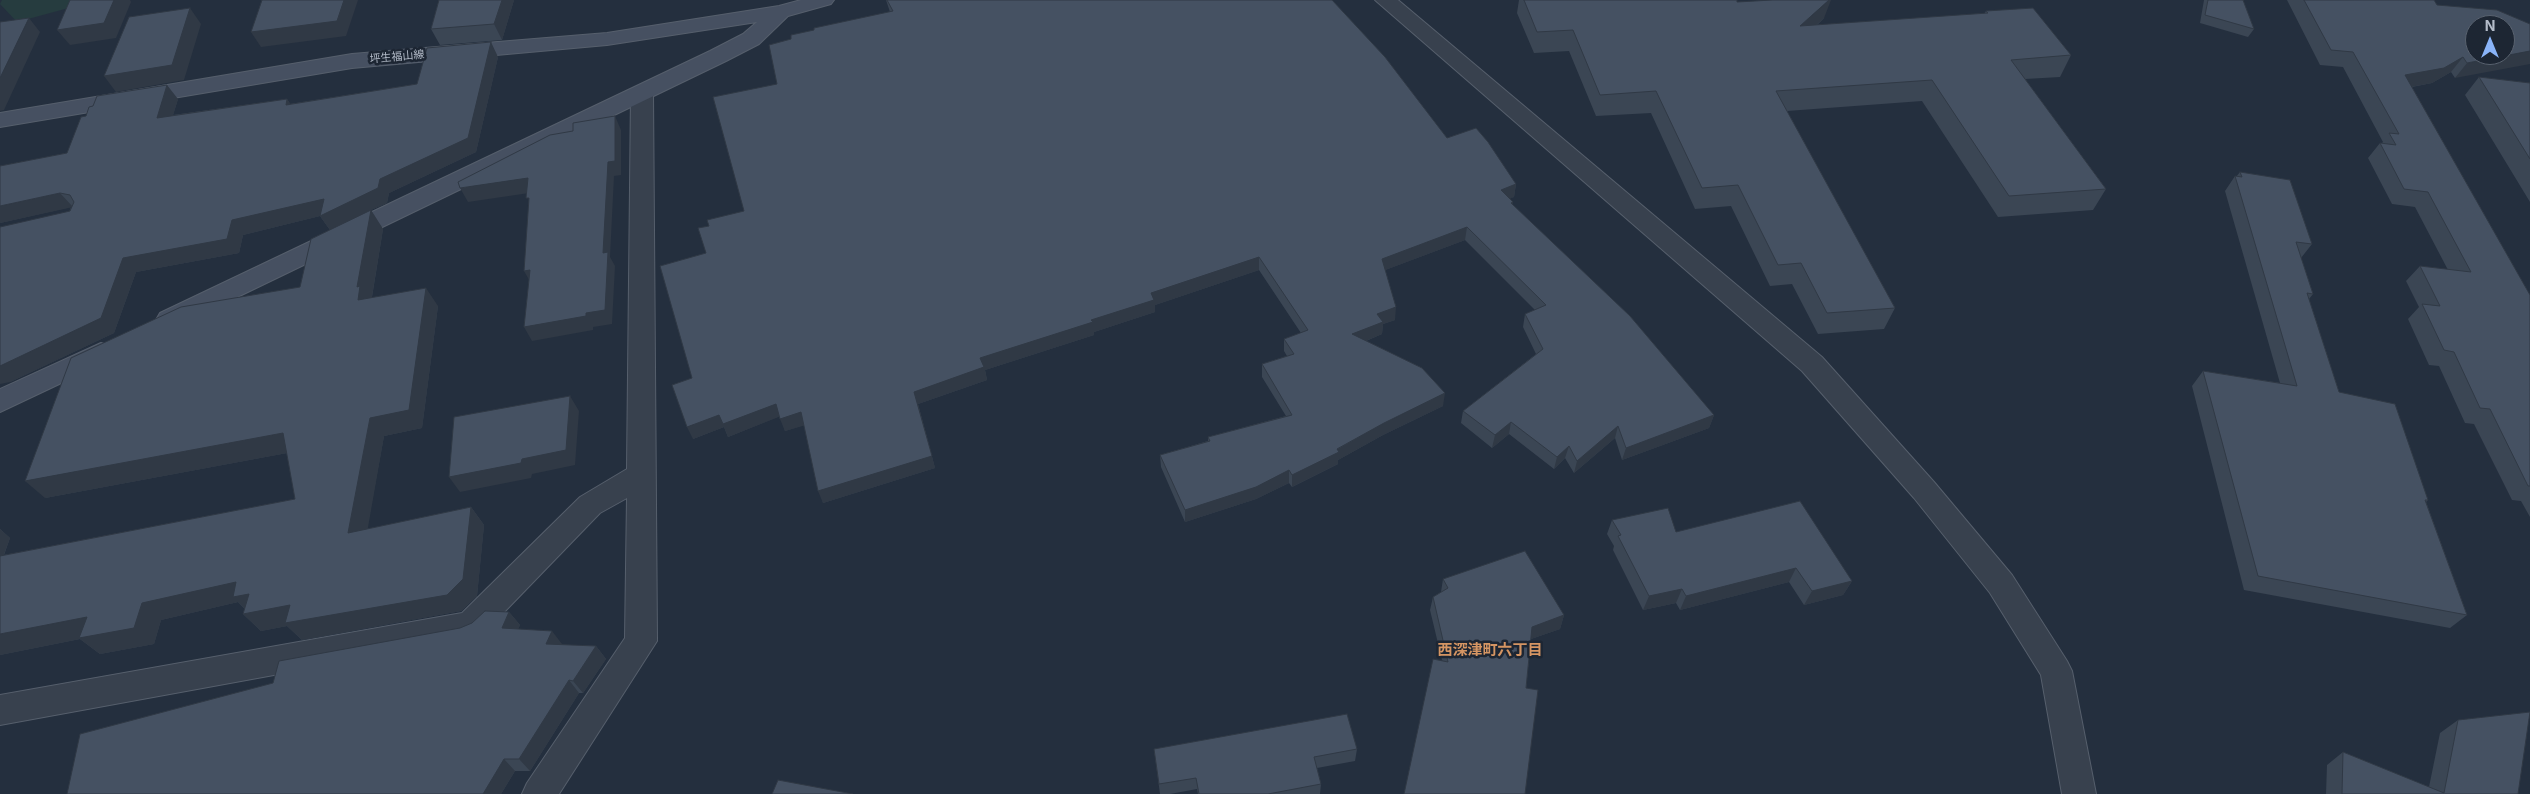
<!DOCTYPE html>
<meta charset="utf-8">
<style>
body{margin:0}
#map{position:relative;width:2530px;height:794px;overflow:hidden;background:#242f3e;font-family:Inter,sans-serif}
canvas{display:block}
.north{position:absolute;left:2465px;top:15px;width:50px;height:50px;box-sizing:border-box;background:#1d2633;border:1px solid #59626f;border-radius:50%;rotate:0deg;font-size:14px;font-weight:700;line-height:20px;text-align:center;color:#b4bcc9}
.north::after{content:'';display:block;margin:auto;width:18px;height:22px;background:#8ab4f8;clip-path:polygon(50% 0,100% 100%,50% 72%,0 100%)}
</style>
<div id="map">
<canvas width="2530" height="794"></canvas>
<div class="north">N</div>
</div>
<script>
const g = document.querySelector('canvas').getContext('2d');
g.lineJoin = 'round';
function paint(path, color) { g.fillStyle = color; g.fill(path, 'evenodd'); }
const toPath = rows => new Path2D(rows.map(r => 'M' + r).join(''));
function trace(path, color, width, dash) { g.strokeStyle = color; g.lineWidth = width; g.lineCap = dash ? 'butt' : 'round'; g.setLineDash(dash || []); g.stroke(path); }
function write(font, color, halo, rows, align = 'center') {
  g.font = font + ' Inter,"Noto Sans JP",sans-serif'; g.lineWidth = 5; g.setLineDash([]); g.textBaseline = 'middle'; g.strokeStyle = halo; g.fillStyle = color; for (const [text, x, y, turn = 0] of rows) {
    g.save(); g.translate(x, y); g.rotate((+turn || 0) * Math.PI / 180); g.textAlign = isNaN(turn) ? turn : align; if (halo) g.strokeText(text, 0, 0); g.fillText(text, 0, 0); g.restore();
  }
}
paint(toPath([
 [2,0,98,0,17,22,0,4]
]), '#263c3f');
const street = toPath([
 [1375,0,1398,0,1822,357,1934,482,2012,575,2067,661,2072,671,2096,794,2062,794,2041,675,1990,593,1914,498,1802,371,1375,0],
 [642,87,650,89,653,94,657,641,559,794,522,794,527,783,625,638,627,498,600,513,482,635,471,639,0,725,0,695,462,613,580,497,627,469,631,94,634,89,642,87]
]);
const secondary = toPath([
 [801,0,834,0,831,4,788,16,759,44,726,61,169,330,160,327,156,320,160,313,710,51,743,34,757,22,607,45,352,68,0,127,0,113,352,54,607,33,779,6,801,0],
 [101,343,110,346,114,353,110,360,0,412,0,389,101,343]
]);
trace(street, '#565f6c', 2);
trace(secondary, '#565f6c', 2);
paint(street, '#38414e');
paint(secondary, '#465061');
paint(toPath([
 [439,0,514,0,502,40,440,45,431,29],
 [886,0,1332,0,1447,138,1516,184,1514,197,1510,198,1513,205,1714,415,1709,428,1622,460,1615,438,1574,473,1565,458,1554,469,1509,434,1492,448,1461,423,1463,411,1536,354,1523,327,1525,314,1535,310,1465,240,1385,270,1395,320,1383,324,1382,334,1366,341,1443,406,1383,435,1338,460,1338,464,1292,487,1289,483,1256,499,1185,522,1161,467,1160,455,1208,441,1208,437,1286,416,1262,377,1262,364,1287,356,1284,351,1284,339,1301,333,1259,270,1155,305,1155,312,1094,332,1094,335,985,370,987,380,918,404,935,468,823,503,804,425,785,431,780,416,728,437,724,427,693,439,692,378,709,226,744,211,777,84,791,39,890,12],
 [1519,0,1737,0,1737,2,1824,18,1817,25,1984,14,1986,11,2071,55,2060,77,2025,79,2106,189,2093,210,1998,217,1922,101,1787,111,1895,308,1884,329,1818,334,1792,284,1770,286,1731,206,1695,209,1651,113,1596,116,1569,51,1534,53,1517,13],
 [2204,0,2243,0,2254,29,2248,37,2200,23],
 [2287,0,2434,0,2437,5,2530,24,2455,78,2451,72,2432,83,2412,87,2530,295,2530,517,2521,501,2512,500,2474,424,2465,423,2439,366,2429,365,2408,319,2419,307,2406,281,2420,266,2448,270,2415,207,2392,204,2368,158,2380,143,2382,143,2383,142,2343,67,2320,65],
 [498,57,476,152,389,193,387,203,371,210,383,229,372,297,438,306,422,428,384,436,367,529,471,507,484,525,477,596,461,611,302,640,287,626,261,631,243,614,245,609,238,602,161,620,154,644,100,654,80,639,0,655,0,529,10,538,4,555,295,499,287,453,45,498,300,287,330,230,320,216,243,235,239,253,136,272,114,333,10,382,71,207,0,223,0,166,67,153,178,99,173,115,287,99,290,104,417,84],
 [2479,77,2530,83,2530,202,2465,95],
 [2240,172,2312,244,2301,258,2313,294,2309,299,2339,392,2428,500,2426,502,2467,615,2450,628,2244,590,2192,386,2203,371,2280,383,2225,191,2235,176,2236,177],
 [1612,520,1676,532,1852,581,1843,595,1804,605,1789,582,1680,610,1676,603,1643,610,1613,550,1614,546,1607,534],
 [1443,579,1564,615,1560,629,1531,639,1526,688,1525,794,1442,660,1430,610,1433,597,1441,592],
 [509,612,520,625,518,629,562,644,561,645,596,646,606,659,583,693,579,693,530,771,515,771,501,794,67,794,273,683,460,628],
 [2458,720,2518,794,2326,794,2327,765,2343,752,2429,787,2440,733],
 [1154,749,1357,749,1355,761,1317,768,1321,784,1320,794,1198,794,1197,789,1170,794,1160,794]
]), '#3b4654');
paint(toPath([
 [114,0,130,0,131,2,116,38,70,45,57,30],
 [344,0,358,0,346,36,261,47,251,32],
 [502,0,514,0,502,40,494,24],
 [1829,0,1831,0,1824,18,1792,47,1800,26],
 [190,8,201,24,184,80,116,92,104,76],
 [29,18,40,32,4,110,0,111,0,78],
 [491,42,498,57,476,152,389,193,387,203,371,210,383,229,371,302,358,300,330,230,320,216,243,235,239,253,136,272,114,333,10,382,0,384,0,366,123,258,232,220,380,179],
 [2530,51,2530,64,2455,78,2467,63],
 [2463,57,2451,72,2432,83,2394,90,2405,75],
 [167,85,178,99,168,132,157,118],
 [287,99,297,113,286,105],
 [615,116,621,130,621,175,614,176,610,257,615,266,612,324,593,327,593,330,532,341,524,327,586,313],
 [528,178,536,192,468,202,460,188],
 [1516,184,1514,197,1499,203,1501,190],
 [60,193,73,207,0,223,0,206],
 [1467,227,1465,240,1380,272,1382,259],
 [1259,257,1259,270,1155,305,1155,312,1094,332,1094,335,985,370,987,380,918,404,935,468,823,503,818,491,914,392,980,358,1091,320,1151,293],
 [530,270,532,285,524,271],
 [426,288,438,306,422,428,384,436,364,550,348,533,370,418],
 [1396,307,1395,320,1383,324,1382,334,1351,347,1352,334,1377,314],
 [1445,393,1443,406,1383,435,1338,460,1338,464,1292,487,1292,475,1384,423],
 [570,396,579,411,575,465,532,474,531,478,460,492,449,477,522,459],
 [776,404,781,416,728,437,724,427,693,439,687,427,719,415],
 [801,412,806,425,785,431,780,419],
 [1714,415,1709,428,1622,460,1626,448],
 [1511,422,1509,434,1492,448,1495,435],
 [1618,426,1615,438,1574,473,1577,461],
 [283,433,298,451,45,498,25,481],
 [1569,446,1565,458,1554,469,1557,457],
 [1289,470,1289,483,1256,499,1185,522,1185,510],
 [471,507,484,525,477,596,461,611,302,640,287,626,261,631,243,614,250,613,238,602,161,620,154,644,100,654,80,639,0,655,0,634,142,603],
 [0,529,10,538,0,565],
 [1796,568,1789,582,1680,610,1686,596],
 [1852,581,1843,595,1804,605,1812,591],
 [1682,589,1676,603,1643,610,1649,596],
 [509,612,520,625,513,641,502,628],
 [1564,615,1560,629,1528,640,1532,627],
 [552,631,562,644,556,657,546,644],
 [596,646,606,659,583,693,573,681],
 [569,680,579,693,530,771,519,759],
 [504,759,515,771,501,794,483,794]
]), '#303945');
const building = toPath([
 [70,0,114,0,104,23,57,30,70,0],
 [262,0,344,0,337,21,251,32,262,0],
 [439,0,502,0,494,24,431,29,439,0],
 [887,0,1332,0,1385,57,1447,138,1476,128,1488,142,1516,184,1501,190,1513,202,1511,203,1630,316,1714,415,1626,448,1618,426,1577,461,1569,446,1557,457,1511,422,1495,435,1463,411,1543,349,1525,314,1546,305,1467,227,1382,259,1396,307,1377,314,1383,322,1352,334,1422,368,1445,393,1384,423,1337,449,1339,452,1292,475,1289,470,1256,487,1185,510,1160,455,1210,441,1208,437,1292,415,1262,364,1294,354,1284,339,1308,330,1259,257,1151,293,1154,300,1091,320,1093,322,980,358,984,367,914,392,932,456,818,491,801,412,780,419,776,404,723,424,719,415,687,427,672,385,692,378,660,266,706,253,698,228,709,226,707,220,744,211,713,97,777,84,769,45,791,39,791,35,814,30,814,28,893,11,887,0],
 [1524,0,1737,0,1737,2,1772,0,1829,0,1800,26,1988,13,1986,11,2033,8,2071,55,2011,60,2106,189,2009,196,1932,80,1776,91,1895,308,1827,313,1801,263,1778,265,1738,185,1702,188,1656,91,1600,95,1573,30,1537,32,1524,0],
 [2208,0,2243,0,2254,29,2205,15,2208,0],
 [2304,0,2434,0,2437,5,2497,10,2530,24,2530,51,2467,63,2463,57,2444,68,2405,75,2530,295,2530,486,2528,486,2490,409,2480,408,2454,352,2444,350,2422,304,2440,306,2420,266,2471,272,2428,192,2404,189,2380,143,2396,145,2389,133,2399,134,2353,52,2331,50,2304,0],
 [2475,25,2505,25,2505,55,2475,55,2475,25],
 [190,8,172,65,104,76,129,17,190,8],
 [29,18,0,78,0,22,29,18],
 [491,42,468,138,380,179,378,188,320,216,324,199,232,220,227,239,123,258,101,318,0,366,0,227,70,211,74,202,70,195,60,193,0,206,0,166,67,153,81,117,86,116,89,107,93,106,97,96,167,85,157,118,287,99,286,105,417,84,427,48,491,42],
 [2479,77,2530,83,2530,159,2479,77],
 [615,116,615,161,608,162,603,253,608,252,605,310,586,313,586,316,524,327,530,270,524,271,529,198,526,198,528,178,460,188,458,182,550,135,573,131,573,123,615,116],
 [2240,172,2290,180,2312,244,2296,242,2313,294,2307,293,2339,392,2395,404,2428,500,2425,500,2467,615,2258,576,2203,371,2297,386,2235,176,2242,177,2240,172],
 [371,210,357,287,360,286,358,300,426,288,409,410,370,418,348,533,471,507,463,579,447,595,285,623,290,605,243,614,249,594,233,597,236,582,142,603,134,628,79,638,87,617,0,634,0,556,295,499,283,433,25,481,71,358,181,307,300,287,311,239,371,210],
 [570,396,566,450,522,459,521,463,449,477,454,417,570,396],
 [1800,501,1852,581,1812,591,1796,568,1686,596,1682,589,1649,596,1618,536,1621,535,1612,520,1668,508,1676,532,1800,501],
 [1525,551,1564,615,1532,627,1526,688,1538,690,1525,794,1404,794,1433,659,1448,662,1433,597,1448,588,1443,579,1525,551],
 [485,611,509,612,502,628,552,631,546,644,596,646,573,681,569,680,519,759,504,759,483,794,67,794,80,734,273,683,279,661,460,628,472,623,485,611],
 [2530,712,2518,794,2342,794,2343,752,2444,793,2458,720,2530,712],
 [1347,714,1357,749,1314,757,1321,784,1268,794,1199,794,1196,778,1159,784,1154,749,1347,714],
 [778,780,853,794,772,794,778,780]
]);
paint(building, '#455162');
trace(building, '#303945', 1);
write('11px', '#b4bcc9', '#1d2633', [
 ["坪生福山線",397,57,-5]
]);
write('bold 15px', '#d59563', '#1d2633', [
 ["西深津町六丁目",1490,650]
]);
</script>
